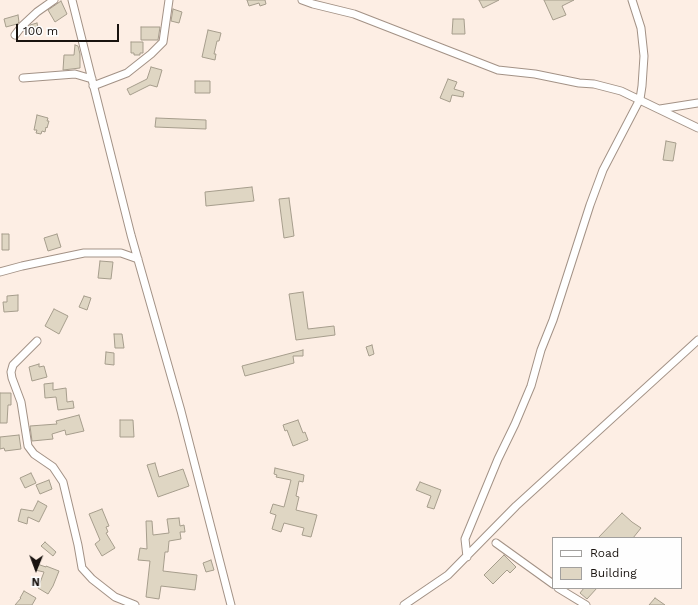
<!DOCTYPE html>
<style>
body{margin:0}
#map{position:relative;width:698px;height:605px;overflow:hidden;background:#fdeee4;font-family:"Work Sans",sans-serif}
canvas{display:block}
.legend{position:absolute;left:552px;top:537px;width:130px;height:52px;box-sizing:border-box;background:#fefefe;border:1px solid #a2a09e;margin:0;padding:5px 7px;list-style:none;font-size:12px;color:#19130f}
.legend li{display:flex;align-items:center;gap:8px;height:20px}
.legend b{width:20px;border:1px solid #a2a09e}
.north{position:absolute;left:16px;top:549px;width:40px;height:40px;-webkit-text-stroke:3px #fefefe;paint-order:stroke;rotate:181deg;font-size:11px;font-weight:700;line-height:16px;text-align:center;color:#19130f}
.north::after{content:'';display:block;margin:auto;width:14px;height:18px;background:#19130f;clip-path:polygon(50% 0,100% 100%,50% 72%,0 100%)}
.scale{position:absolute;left:16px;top:24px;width:103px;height:18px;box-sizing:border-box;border:2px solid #19130f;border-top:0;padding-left:5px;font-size:12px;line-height:14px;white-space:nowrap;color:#19130f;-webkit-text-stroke:3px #fefefe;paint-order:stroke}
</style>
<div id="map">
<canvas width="698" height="605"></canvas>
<ul class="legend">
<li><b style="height:5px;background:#fff"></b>Road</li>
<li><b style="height:11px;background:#dfd6c3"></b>Building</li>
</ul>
<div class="north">N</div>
<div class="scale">100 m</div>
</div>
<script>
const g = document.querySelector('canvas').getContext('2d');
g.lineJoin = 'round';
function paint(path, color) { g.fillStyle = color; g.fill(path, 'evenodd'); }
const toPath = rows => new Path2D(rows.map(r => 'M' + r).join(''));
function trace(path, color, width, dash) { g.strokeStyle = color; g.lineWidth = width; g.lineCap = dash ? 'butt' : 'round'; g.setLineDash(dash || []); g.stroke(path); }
const building = toPath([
 [247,0,265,0,266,4,260,6,259,3,249,6,247,0],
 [479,0,499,0,483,8,479,0],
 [544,0,574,0,562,6,566,15,553,20,544,0],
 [61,1,67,14,55,22,48,10,61,1],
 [173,9,182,12,179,23,171,21,173,9],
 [18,15,19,22,17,24,6,27,4,19,18,15],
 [453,19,464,19,465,34,452,34,453,19],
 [37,23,39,32,31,33,30,25,37,23],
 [141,27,160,27,158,40,141,40,141,27],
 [208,30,221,33,219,41,217,41,214,54,216,54,215,60,202,57,208,30],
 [131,42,143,42,143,53,140,53,140,55,134,55,134,53,131,53,131,42],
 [75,45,78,46,80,54,80,68,63,70,64,55,74,55,75,45],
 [151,67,162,70,157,87,150,85,130,95,127,89,147,79,151,67],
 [448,79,457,82,454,89,464,92,463,97,452,95,450,102,440,98,448,79],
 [195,81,210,81,210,93,195,93,195,81],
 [37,115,48,118,47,121,49,121,47,128,46,127,45,132,42,131,41,134,36,133,37,130,34,130,37,115],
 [156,118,206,120,206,129,155,127,156,118],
 [666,141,676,143,673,161,663,160,666,141],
 [252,187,254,201,206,206,205,192,252,187],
 [289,198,294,236,284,238,279,199,289,198],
 [2,234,9,234,9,250,2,250,2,234],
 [57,234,61,247,48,251,44,238,57,234],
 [100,261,113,262,111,279,98,278,100,261],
 [303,292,308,329,334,326,335,335,296,340,289,294,303,292],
 [18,295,18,311,4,312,3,302,7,302,7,296,18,295],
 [84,296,91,298,87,310,79,307,84,296],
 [54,309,68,316,59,334,45,326,54,309],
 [114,334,122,334,124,348,115,348,114,334],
 [372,345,374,354,369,356,366,347,372,345],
 [303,350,303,356,293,356,294,363,245,376,242,366,303,350],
 [106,352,114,353,114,365,105,364,106,352],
 [39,364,39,367,44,366,47,377,32,381,29,367,39,364],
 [53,383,53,390,66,388,67,402,73,401,74,408,58,410,56,397,45,398,44,384,53,383],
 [0,393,11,393,11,405,8,405,7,423,0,423,0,393],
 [79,415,84,431,66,435,65,430,52,434,53,439,32,441,30,426,57,424,56,421,79,415],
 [120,420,133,420,134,437,120,437,120,420],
 [298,420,303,433,305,432,308,440,293,446,287,430,285,431,283,425,298,420],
 [19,435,21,449,5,451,4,448,0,449,0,437,19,435],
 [155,463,159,477,183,469,189,486,158,497,147,465,155,463],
 [275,468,304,475,303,482,299,481,296,496,299,497,296,510,317,515,311,537,302,535,304,528,284,523,281,532,272,529,276,515,270,513,273,504,284,507,291,480,276,477,277,475,274,474,275,468],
 [31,473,36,483,25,488,20,478,31,473],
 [49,480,52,489,40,494,36,485,49,480],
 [420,482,441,490,434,509,427,507,431,496,416,490,420,482],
 [38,501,47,506,39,522,28,517,27,524,18,521,21,509,33,511,38,501],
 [102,509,109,526,106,527,108,532,106,533,115,548,102,556,95,544,100,540,89,514,102,509],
 [622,513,632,522,641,528,633,538,598,538,622,513],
 [179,518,180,526,184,525,185,532,180,532,181,539,169,541,168,552,165,552,163,571,197,575,195,590,161,586,159,599,146,597,150,561,138,560,140,548,147,549,146,521,152,521,153,535,169,533,167,519,179,518],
 [45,542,56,552,53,556,41,546,45,542],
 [504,555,516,567,510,573,507,570,493,584,484,575,504,555],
 [211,560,214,570,206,572,203,563,211,560],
 [37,564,46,567,46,566,59,571,53,586,48,594,38,588,44,572,35,570,37,564],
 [584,588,597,588,587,599,580,593,584,588],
 [24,591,36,598,32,605,15,605,21,598,20,598,24,591],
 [655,598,665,605,649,605,655,598]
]);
paint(building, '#dfd6c3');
trace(building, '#a69d8c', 1);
const minor = toPath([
 [72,0,131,235,181,411,231,605],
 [302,0,313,4,354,14,498,70,535,74,579,83,594,84,621,91,698,128],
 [15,35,22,26,37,12,54,0],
 [23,78,75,74,92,79],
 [93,86,127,73,151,54,163,42,169,0],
 [660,109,698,103],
 [0,272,22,266,84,253,121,253,138,259],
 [37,341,13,365,11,372,12,378,21,402,28,446,34,454,53,467,63,482,78,545,82,568,92,579,115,597,135,605],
 [496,543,553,584],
 [467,557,465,539,498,459,515,424,531,386,541,350,553,320,590,205,603,170,640,99,642,86,644,56,641,28,632,0],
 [558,588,586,605],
 [404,605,448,575,516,506,698,340]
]);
trace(minor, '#a39286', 9);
trace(minor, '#fff', 7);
</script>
